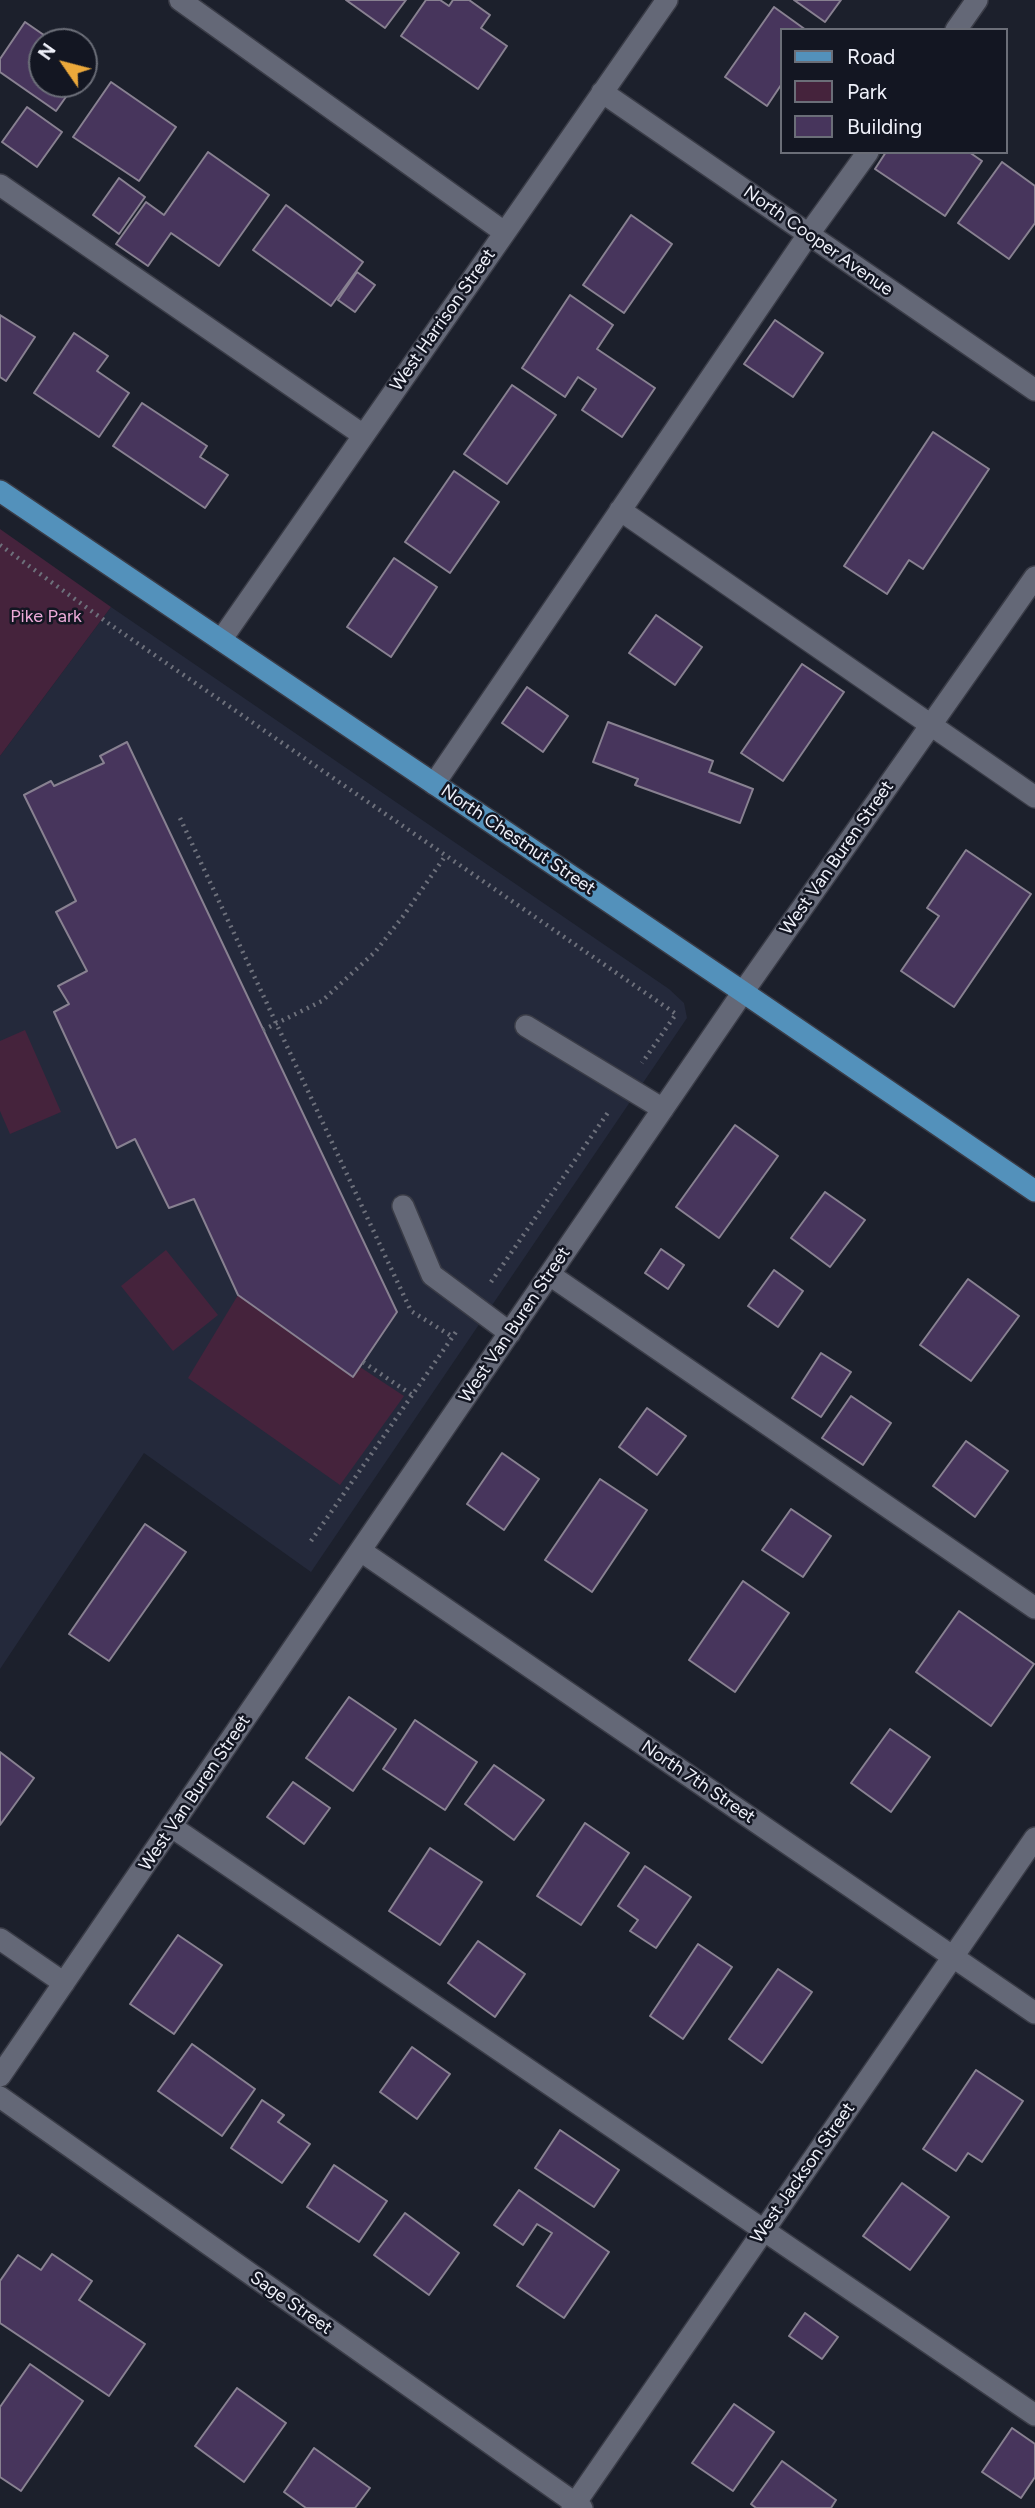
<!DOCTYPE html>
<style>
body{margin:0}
#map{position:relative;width:1035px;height:2508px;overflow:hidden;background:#1c202c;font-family:Figtree,sans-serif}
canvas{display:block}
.legend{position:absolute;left:780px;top:28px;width:228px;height:126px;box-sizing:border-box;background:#131622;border:2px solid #6b6e78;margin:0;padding:9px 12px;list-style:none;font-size:21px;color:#eff1fa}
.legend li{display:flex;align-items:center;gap:14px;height:35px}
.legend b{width:35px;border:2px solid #6b6e78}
.north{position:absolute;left:28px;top:28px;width:70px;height:70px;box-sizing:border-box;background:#131622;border:2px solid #6b6e78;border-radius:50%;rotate:305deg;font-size:19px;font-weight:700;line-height:28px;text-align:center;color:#eff1fa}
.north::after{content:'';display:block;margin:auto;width:24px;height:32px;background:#eca93b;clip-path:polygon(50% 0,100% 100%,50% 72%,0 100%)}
</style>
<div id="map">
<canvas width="1035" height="2508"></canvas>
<ul class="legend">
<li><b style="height:9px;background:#5391bb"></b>Road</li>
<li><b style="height:19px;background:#45233c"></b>Park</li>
<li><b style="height:19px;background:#47355c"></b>Building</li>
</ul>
<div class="north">N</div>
</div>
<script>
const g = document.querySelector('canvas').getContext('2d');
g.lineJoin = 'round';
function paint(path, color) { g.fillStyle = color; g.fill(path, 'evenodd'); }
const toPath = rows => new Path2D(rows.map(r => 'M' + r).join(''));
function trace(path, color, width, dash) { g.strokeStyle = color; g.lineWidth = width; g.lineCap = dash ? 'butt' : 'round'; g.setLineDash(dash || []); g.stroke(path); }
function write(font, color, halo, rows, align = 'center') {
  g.font = font + ' Figtree,sans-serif'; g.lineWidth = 5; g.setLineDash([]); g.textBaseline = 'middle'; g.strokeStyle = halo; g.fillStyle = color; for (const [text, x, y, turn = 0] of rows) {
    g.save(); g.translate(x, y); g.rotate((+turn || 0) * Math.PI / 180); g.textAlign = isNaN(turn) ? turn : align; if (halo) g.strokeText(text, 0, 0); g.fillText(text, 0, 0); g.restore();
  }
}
paint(toPath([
 [111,607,669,989,684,1003,687,1018,311,1572,144,1453,0,1669,0,756]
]), '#24293b');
paint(toPath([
 [0,529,111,607,0,756],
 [25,1030,61,1112,10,1134,0,1111,0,1041],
 [166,1250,218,1315,173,1351,121,1286],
 [238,1295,353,1377,360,1367,404,1396,340,1485,188,1378]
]), '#45233c');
const building = toPath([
 [346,0,406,0,385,28,346,0],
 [426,0,440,0,449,6,453,0,469,0,490,15,481,28,507,46,478,89,401,36,426,0],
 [794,0,841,0,825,22,794,0],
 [774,7,806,30,781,30,781,85,767,106,725,77,774,7],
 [25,22,54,42,42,42,42,84,75,84,56,111,0,72,0,59,25,22],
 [111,82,176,127,139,181,73,137,111,82],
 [27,107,62,132,37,167,2,142,27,107],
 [208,152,269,195,219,266,171,233,148,266,116,244,146,202,164,215,208,152],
 [886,152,969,152,982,161,945,216,875,169,886,152],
 [1002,162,1035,186,1035,223,1009,259,958,223,1002,162],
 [119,178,145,197,119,234,93,215,119,178],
 [286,205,363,262,331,306,253,250,286,205],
 [631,215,672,244,624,313,583,285,631,215],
 [357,272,375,285,355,312,338,300,357,272],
 [570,295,613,325,597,349,655,388,622,437,582,410,596,389,578,377,565,397,522,368,570,295],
 [0,315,35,337,6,381,0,377,0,315],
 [775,320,823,353,793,397,744,364,775,320],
 [74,333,108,356,97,371,129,393,99,437,34,393,74,333],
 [512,385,556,415,507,484,464,454,512,385],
 [142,403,207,446,200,457,228,475,205,508,113,446,142,403],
 [933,432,989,469,923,569,909,560,887,594,844,566,933,432],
 [454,471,499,502,450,573,405,542,454,471],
 [394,558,437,587,391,657,347,627,394,558],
 [656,615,702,647,675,685,629,653,656,615],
 [802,664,844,692,783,781,741,753,802,664],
 [527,687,568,716,543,752,502,723,527,687],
 [608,722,713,761,709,772,753,789,740,823,635,785,638,779,593,762,608,722],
 [127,742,397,1312,353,1377,238,1295,194,1199,169,1208,135,1139,117,1148,54,1012,69,1004,58,986,87,971,56,912,76,901,24,795,51,781,54,786,104,763,100,756,127,742],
 [966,850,1031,894,954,1007,901,971,939,916,927,908,966,850],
 [735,1125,778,1156,719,1238,676,1207,735,1125],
 [825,1192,865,1220,830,1267,791,1238,825,1192],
 [661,1249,684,1265,668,1289,645,1273,661,1249],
 [774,1270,803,1291,778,1327,748,1306,774,1270],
 [968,1279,1019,1316,971,1381,920,1345,968,1279],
 [821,1353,851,1372,821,1417,792,1398,821,1353],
 [851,1396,891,1423,863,1465,822,1438,851,1396],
 [647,1408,686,1436,657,1475,619,1447,647,1408],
 [966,1441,1008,1471,975,1517,933,1486,966,1441],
 [502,1453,539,1479,504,1530,467,1504,502,1453],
 [600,1479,647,1510,592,1592,545,1560,600,1479],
 [791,1509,831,1536,803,1577,762,1550,791,1509],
 [145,1524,186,1552,109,1661,69,1634,145,1524],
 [743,1581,789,1613,735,1692,689,1660,743,1581],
 [959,1611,1034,1664,991,1726,916,1672,959,1611],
 [349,1697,396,1729,353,1791,306,1758,349,1697],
 [415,1720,477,1762,445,1810,383,1769,415,1720],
 [890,1729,930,1757,891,1812,851,1783,890,1729],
 [0,1752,34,1778,0,1825,0,1752],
 [494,1765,544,1800,514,1840,465,1804,494,1765],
 [293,1782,330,1808,304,1844,267,1817,293,1782],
 [585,1823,629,1853,581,1925,537,1896,585,1823],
 [430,1848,482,1882,440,1945,389,1911,430,1848],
 [645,1866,691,1897,656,1948,630,1931,638,1920,618,1906,645,1866],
 [178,1935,222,1965,174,2034,130,2004,178,1935],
 [478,1941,525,1974,495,2017,448,1983,478,1941],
 [698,1944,732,1967,683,2039,650,2016,698,1944],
 [778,1969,812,1992,762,2063,729,2039,778,1969],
 [192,2044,255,2089,222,2136,158,2091,192,2044],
 [412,2047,450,2074,417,2119,380,2092,412,2047],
 [976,2070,1023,2101,982,2162,968,2153,956,2171,923,2149,976,2070],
 [262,2100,284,2115,278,2122,310,2144,282,2183,231,2148,262,2100],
 [560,2130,619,2170,594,2207,535,2168,560,2130],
 [334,2165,387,2201,359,2242,307,2207,334,2165],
 [902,2183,949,2217,910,2270,863,2236,902,2183],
 [519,2190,609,2252,564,2318,517,2286,552,2233,537,2224,523,2245,494,2225,519,2190],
 [405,2213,459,2253,429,2295,374,2255,405,2213],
 [52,2254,92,2281,79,2300,145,2344,109,2396,0,2323,0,2281,18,2255,41,2270,52,2254],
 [805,2313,838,2337,822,2359,789,2336,805,2313],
 [30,2364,83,2401,21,2491,0,2477,0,2407,30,2364],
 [237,2388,286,2423,244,2482,195,2446,237,2388],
 [734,2404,774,2432,733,2491,692,2463,734,2404],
 [1012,2428,1035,2444,1035,2477,1021,2498,982,2472,1012,2428],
 [314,2448,370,2488,355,2508,306,2508,284,2492,314,2448],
 [782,2461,836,2500,831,2508,756,2508,751,2504,782,2461]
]);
paint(building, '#47355c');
trace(building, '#888191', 2);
const minor = toPath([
 [180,0,504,232],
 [956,30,977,0],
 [602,92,1035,390],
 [0,185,363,435],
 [620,510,1035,797],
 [221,640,667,0],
 [434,784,808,235,868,152],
 [526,1026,663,1109],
 [403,1206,432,1275,510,1333],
 [550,1275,1035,1608],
 [361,1551,1035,2013],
 [172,1827,1035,2415],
 [0,1939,64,1983],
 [0,2076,743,992,1035,577],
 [0,2097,582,2508],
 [572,2508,1035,1838]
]);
const major = toPath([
 [0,491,743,992,1035,1191]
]);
trace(minor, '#3a3c47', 24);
trace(major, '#3a3c47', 24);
trace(toPath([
 [0,545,108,623,676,1014,642,1063],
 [180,818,411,1311,453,1337],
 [263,1030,322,1001,375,952,404,915,446,855],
 [491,1282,609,1111],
 [363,1362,412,1395],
 [311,1541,458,1329]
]), '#6d707b', 4.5, [2, 5]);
trace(minor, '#646877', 21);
trace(major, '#5391bb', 21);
write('18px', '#eff1fa', '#131622', [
 ["North Cooper Avenue",818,241,35],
 ["West Harrison Street",443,320,-55],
 ["North Chestnut Street",518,840,34],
 ["West Van Buren Street",837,858,-55],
 ["West Van Buren Street",515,1325,-56],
 ["North 7th Street",698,1782,34],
 ["West Van Buren Street",195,1793,-56],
 ["West Jackson Street",803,2173,-55],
 ["Sage Street",291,2303,35]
]);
write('18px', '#ebaad8', '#131622', [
 ["Pike Park",46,617]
]);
</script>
